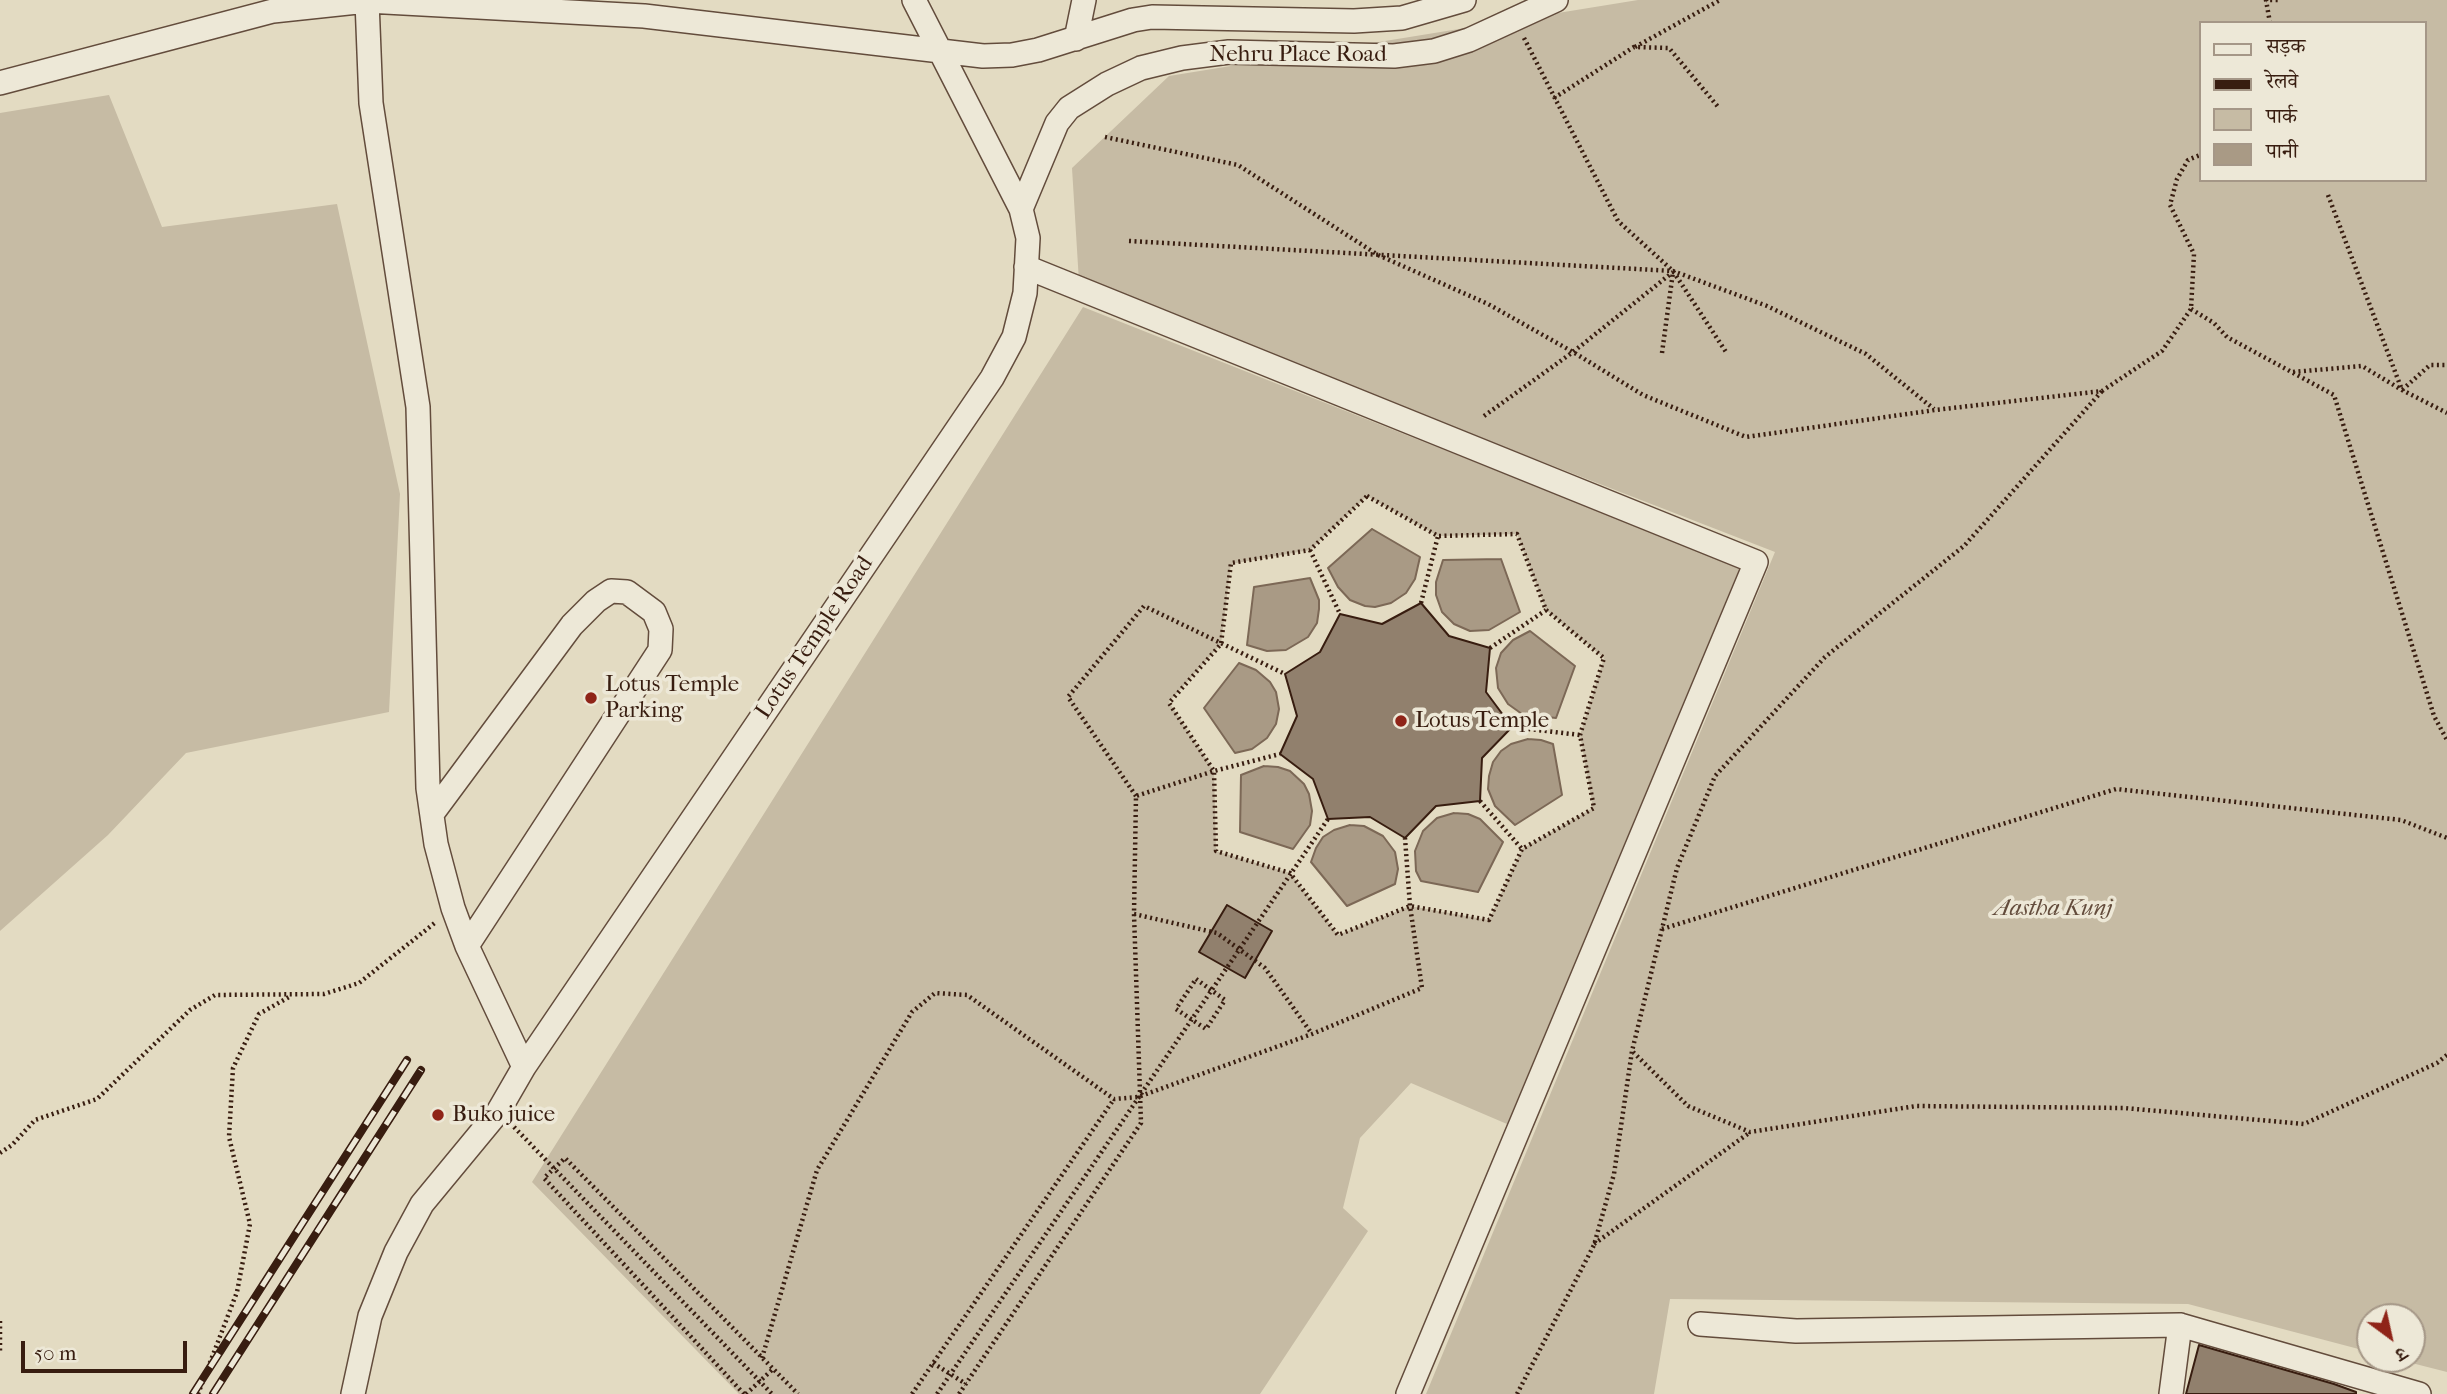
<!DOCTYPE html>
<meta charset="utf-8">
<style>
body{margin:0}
#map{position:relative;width:2447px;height:1394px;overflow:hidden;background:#e3dbc2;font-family:"IM FELL French Canon","Noto Serif Devanagari",serif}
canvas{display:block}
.legend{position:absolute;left:2199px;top:21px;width:228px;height:161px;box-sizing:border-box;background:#ede8d7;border:2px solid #a59787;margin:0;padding:9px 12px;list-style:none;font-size:21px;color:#381d10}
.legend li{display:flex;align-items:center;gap:14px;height:35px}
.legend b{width:35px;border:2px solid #a59787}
.north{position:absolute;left:2356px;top:1303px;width:70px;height:70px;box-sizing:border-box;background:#ede8d7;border:2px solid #a59787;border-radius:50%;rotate:147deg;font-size:19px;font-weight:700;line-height:28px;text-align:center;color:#381d10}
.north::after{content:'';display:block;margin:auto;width:24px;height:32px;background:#8f2418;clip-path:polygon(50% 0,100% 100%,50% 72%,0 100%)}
.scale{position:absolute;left:21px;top:1341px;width:166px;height:32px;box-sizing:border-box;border:4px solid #381d10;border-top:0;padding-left:9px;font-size:21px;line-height:24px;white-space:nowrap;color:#381d10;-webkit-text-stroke:5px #ede8d7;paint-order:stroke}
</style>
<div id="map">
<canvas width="2447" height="1394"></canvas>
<ul class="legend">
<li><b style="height:9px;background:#ede8d7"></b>सड़क</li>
<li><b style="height:9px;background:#381d10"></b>रेलवे</li>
<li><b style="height:19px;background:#c6bba4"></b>पार्क</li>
<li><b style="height:19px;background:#a99a85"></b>पानी</li>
</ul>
<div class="north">उ</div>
<div class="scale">50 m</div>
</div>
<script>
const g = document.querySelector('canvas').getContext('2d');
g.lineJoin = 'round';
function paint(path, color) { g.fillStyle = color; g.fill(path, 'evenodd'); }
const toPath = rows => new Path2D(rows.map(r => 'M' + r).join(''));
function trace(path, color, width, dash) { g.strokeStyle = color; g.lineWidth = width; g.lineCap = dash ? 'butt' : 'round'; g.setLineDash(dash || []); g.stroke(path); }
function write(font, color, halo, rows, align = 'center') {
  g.font = font + ' "IM FELL French Canon",serif'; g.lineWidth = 7; g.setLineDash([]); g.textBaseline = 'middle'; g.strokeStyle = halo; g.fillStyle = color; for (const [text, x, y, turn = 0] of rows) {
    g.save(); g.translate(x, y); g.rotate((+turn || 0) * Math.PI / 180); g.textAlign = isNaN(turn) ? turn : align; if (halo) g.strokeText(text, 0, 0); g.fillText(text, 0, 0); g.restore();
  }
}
paint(toPath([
 [1638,0,2447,0,2447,1372,2396,1359,2412,1359,2412,1317,2370,1317,2370,1352,2188,1304,1670,1299,1654,1394,1426,1394,1775,552,1079,282,1072,168,1169,76],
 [2200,23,2424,23,2424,180,2200,180],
 [109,95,162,227,337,204,400,494,389,712,186,753,108,835,0,931,0,113],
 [1083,307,1740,567,1507,1124,1411,1083,1360,1138,1343,1208,1368,1231,1260,1394,739,1394,532,1182],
 [1367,496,1438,536,1517,534,1546,610,1604,658,1580,735,1593,808,1522,849,1489,920,1410,906,1338,935,1290,873,1216,851,1214,771,1169,702,1221,644,1231,564,1310,550]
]), '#c6bba4');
const water = toPath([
 [1372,529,1420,557,1415,579,1406,593,1391,603,1375,607,1365,606,1350,600,1338,587,1328,568,1372,529],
 [1501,559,1520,612,1489,630,1470,631,1454,624,1442,612,1436,595,1436,582,1443,560,1501,559],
 [1310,578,1319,600,1319,609,1317,623,1308,637,1286,650,1267,651,1247,645,1254,587,1310,578],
 [1530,631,1575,666,1556,718,1522,714,1508,704,1498,688,1496,668,1501,653,1513,640,1530,631],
 [1239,663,1256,670,1270,682,1276,692,1279,709,1276,724,1267,738,1252,749,1235,753,1204,708,1239,663],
 [1528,739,1541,740,1553,744,1562,795,1515,825,1495,806,1488,789,1489,776,1493,762,1501,751,1511,744,1528,739],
 [1264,766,1278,767,1290,771,1304,784,1309,794,1312,811,1310,825,1293,849,1240,832,1241,775,1264,766],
 [1454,813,1468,814,1480,819,1503,842,1478,892,1421,881,1416,871,1415,851,1423,831,1437,818,1454,813],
 [1350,825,1364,826,1383,836,1395,852,1398,869,1395,884,1347,906,1311,862,1316,848,1323,837,1334,830,1350,825]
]);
paint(water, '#a99a85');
trace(water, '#7c6856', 2);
const building = toPath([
 [1421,603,1449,636,1490,648,1486,692,1512,727,1482,758,1480,801,1436,806,1405,838,1370,817,1328,819,1313,779,1280,754,1297,716,1285,674,1320,652,1340,614,1382,624,1421,603],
 [1227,905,1272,931,1245,978,1199,952,1227,905],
 [2199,1345,2334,1384,2356,1392,2356,1394,2186,1394,2199,1345]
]);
paint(building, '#91806d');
trace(building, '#381d10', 2);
const minor = toPath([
 [367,1,371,103,418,407,428,788,436,844,453,908,467,946,524,1067],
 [1076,39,1084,0],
 [0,83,273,11,367,1,644,16,983,56,1012,55,1038,50,1133,20,1152,17,1354,21,1402,18,1464,0],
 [1021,209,1057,123,1069,108,1107,84,1141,68,1182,58,1229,52,1394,56,1434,51,1469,40,1556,0],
 [1026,267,1756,562,1408,1394],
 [432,814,572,625,596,601,611,591,627,592,654,612,661,629,660,650,467,946],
 [1700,1324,1796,1331,2180,1325,2419,1394],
 [353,1394,370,1316,396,1252,422,1204,498,1112,524,1067,992,378,1014,337,1025,293,1028,238,1021,209,914,0],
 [2171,1394,2180,1325]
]);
trace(minor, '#634c3c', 26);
trace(toPath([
 [2270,23,2266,0,2281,0],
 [1524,38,1618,221,1673,271,1726,352],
 [1635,47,1720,0],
 [1554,98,1634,47,1669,48,1719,108],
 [1105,137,1238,165,1378,255,1488,304,1573,352,1643,395,1746,437,1935,410,2102,391,2162,351,2191,309,2194,254,2170,205,2177,179,2188,160,2200,155],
 [2328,195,2402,390,2430,365,2447,365],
 [1129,241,1673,271,1767,306,1866,354,1934,409],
 [2191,309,2214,323,2227,337,2334,395,2434,716,2447,740],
 [1662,353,1673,272],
 [2293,372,2362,366,2402,390,2447,413],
 [1484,416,1573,352,1673,272],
 [1367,496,1438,536,1517,534,1546,610,1604,658,1580,735,1594,808,1522,849,1489,920,1410,906,1338,935,1290,873,1216,851,1214,771,1169,703,1221,644,1231,563,1310,550,1367,496],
 [1310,550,1340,614],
 [1421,603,1438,536],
 [1490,648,1546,610],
 [1512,727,1580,735],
 [1136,796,1068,697,1144,606,1285,674],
 [1480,801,1522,849],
 [1134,914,1217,933,1265,968,1312,1034],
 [1662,929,2116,789,2401,820,2447,838],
 [1196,979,1225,1000,1206,1029,1176,1009,1196,979],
 [1633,1052,1688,1106,1750,1132,1916,1106,2124,1108,2304,1124,2437,1063,2447,1055],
 [514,1127,772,1394],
 [0,1153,12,1145,35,1120,97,1099,190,1010,215,995,324,994,359,983,436,922],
 [1594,1244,1749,1133],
 [0,1321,0,1352],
 [762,1358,817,1170,912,1012,935,993,967,995,1114,1099,1138,1097,1312,1034,1422,988,1410,906,1405,838],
 [933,1363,966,1384],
 [198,1394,237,1292,250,1224,229,1137,233,1068,259,1014,289,997],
 [744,1394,544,1178,565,1158,798,1394],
 [746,1394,773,1369],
 [912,1394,1114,1099],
 [937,1394,1328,819],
 [959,1394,1141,1123,1134,914,1136,796,1214,771,1280,754],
 [1517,1394,1594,1245,1614,1174,1632,1051,1677,868,1715,776,1825,657,1964,546,2102,391]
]), '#381d10', 4.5, [2, 3.5]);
trace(minor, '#ede8d7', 23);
const rail = toPath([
 [193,1394,407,1060],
 [213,1394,421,1070]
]);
trace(rail, '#381d10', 8);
trace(rail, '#ede8d7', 5, [16]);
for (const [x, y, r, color] of [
 [591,698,7,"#8f2418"],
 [1401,721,7,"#8f2418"],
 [438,1115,7,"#8f2418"]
]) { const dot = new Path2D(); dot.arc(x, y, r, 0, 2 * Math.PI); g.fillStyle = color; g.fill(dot); trace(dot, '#ede8d7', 2.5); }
write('23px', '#381d10', '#ede8d7', [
 ["Nehru Place Road",1298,55],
 ["Lotus Temple Road",815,638,-56]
]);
write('23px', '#381d10', '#ede8d7', [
 ["Lotus Temple",605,685],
 ["Parking",605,711],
 ["Lotus Temple",1415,721],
 ["Buko juice",452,1115]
], 'left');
write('italic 23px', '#634c3c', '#ede8d7', [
 ["Aastha Kunj",2053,909]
]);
</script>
